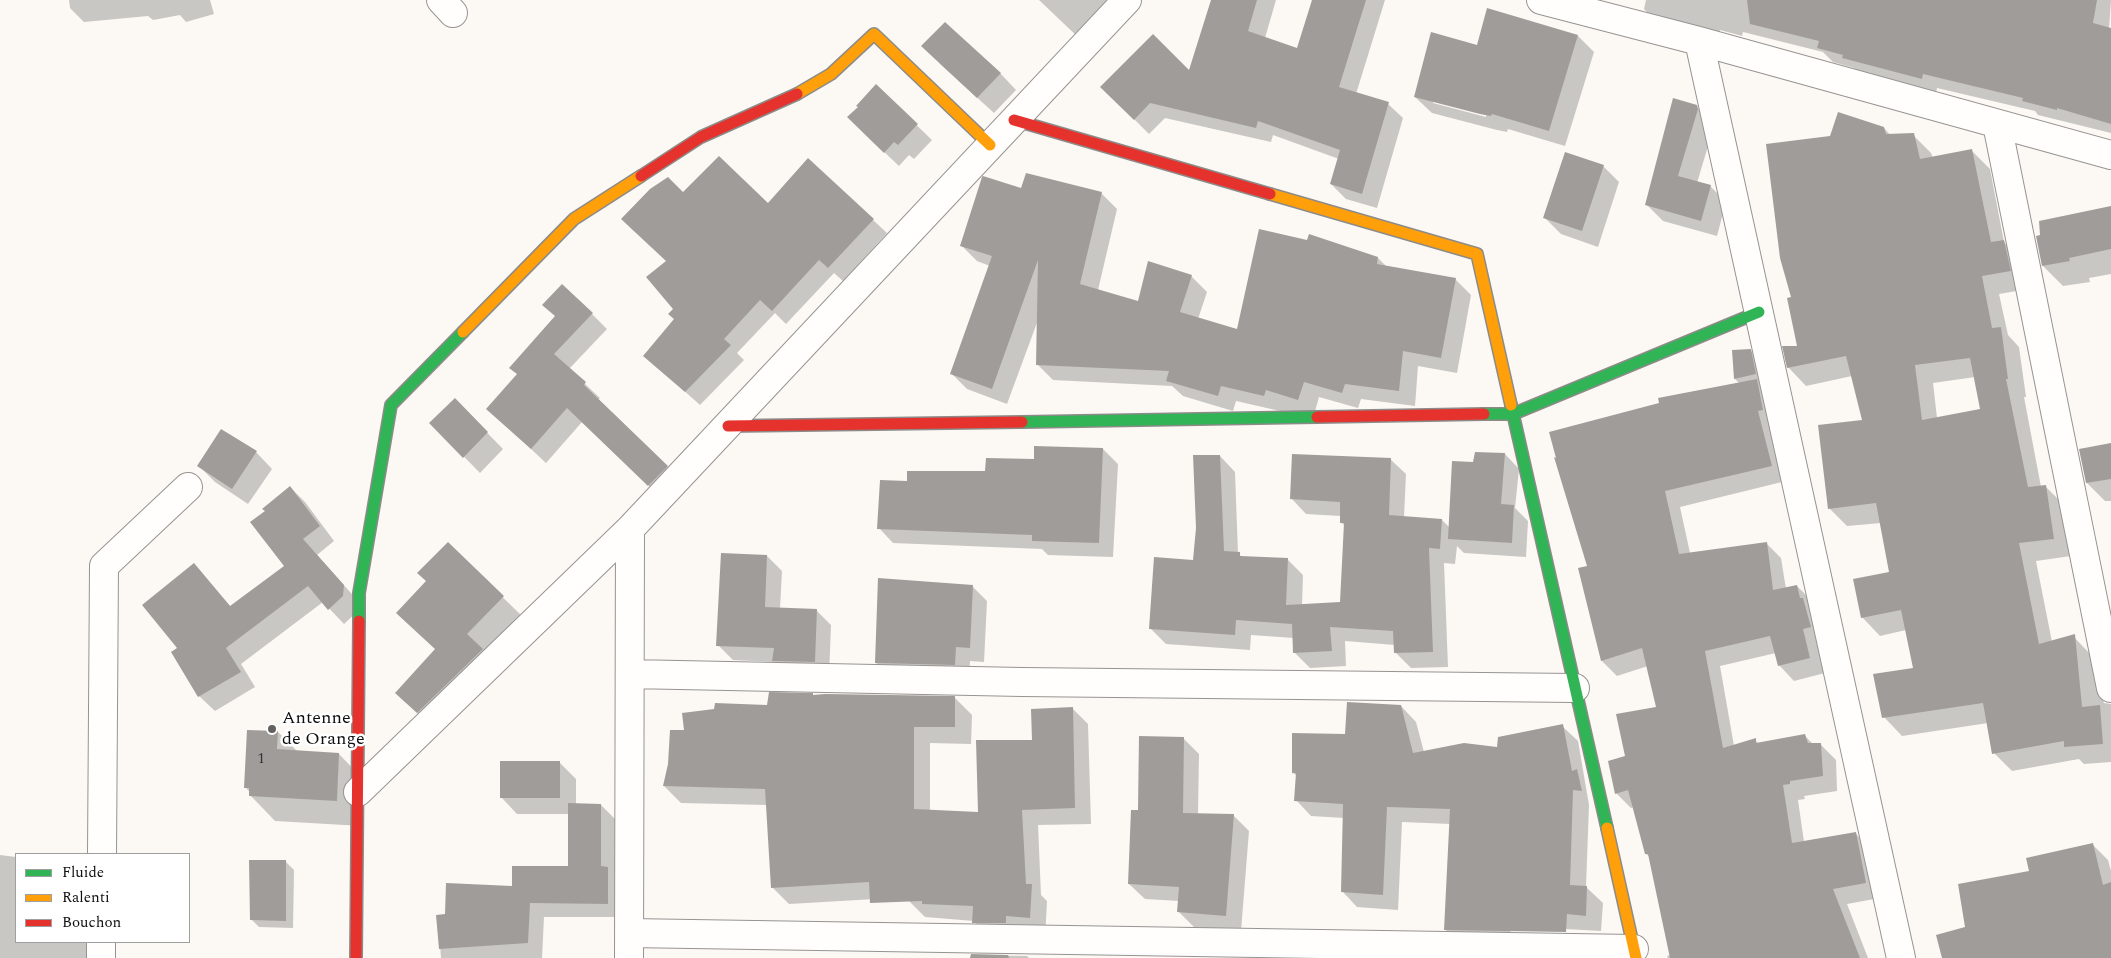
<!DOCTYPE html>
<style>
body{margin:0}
#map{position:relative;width:2111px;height:958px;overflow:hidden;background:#fcf9f4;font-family:Spectral,serif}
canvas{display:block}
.legend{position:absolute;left:15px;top:853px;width:175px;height:90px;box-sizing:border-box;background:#fff;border:1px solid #9f9f9f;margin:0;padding:6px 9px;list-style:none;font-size:15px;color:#0f0f0f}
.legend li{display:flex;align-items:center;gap:10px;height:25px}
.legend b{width:25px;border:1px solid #9f9f9f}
</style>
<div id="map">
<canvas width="2111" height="958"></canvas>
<ul class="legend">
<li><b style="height:6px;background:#30b455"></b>Fluide</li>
<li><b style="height:6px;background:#ff9f0a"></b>Ralenti</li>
<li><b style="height:6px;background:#e5322d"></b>Bouchon</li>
</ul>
</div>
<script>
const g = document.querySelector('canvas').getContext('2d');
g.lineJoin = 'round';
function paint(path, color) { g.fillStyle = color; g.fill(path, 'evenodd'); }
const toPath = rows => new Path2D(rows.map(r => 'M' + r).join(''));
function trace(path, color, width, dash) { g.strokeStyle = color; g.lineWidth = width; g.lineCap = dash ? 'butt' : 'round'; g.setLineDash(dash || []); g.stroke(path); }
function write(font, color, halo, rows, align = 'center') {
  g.font = font + ' Spectral,serif'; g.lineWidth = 5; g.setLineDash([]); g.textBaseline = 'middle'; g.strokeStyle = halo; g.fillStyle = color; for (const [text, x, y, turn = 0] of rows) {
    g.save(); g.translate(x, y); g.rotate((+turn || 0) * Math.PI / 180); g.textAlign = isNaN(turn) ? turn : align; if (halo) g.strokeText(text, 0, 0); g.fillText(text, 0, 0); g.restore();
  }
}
paint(toPath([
 [69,0,210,0,214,14,186,22,180,15,153,20,148,16,84,22,70,8],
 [1039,0,1120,0,1081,40],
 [1213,0,1276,0,1265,38,1298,50,1314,0,1385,0,1356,94,1388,104,1403,118,1377,208,1346,199,1331,184,1339,159,1273,135,1271,142,1165,118,1149,134,1102,87,1190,72],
 [1646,0,2111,0,2109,29,2111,30,2111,133,2038,115,2035,111,1937,88,1936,93,1858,72,1854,68,1833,62,1823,52,1743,32,1742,36,1720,30,1718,38,1658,23,1644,9],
 [1578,36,1594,52,1565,146,1508,129,1507,132,1497,130,1432,113,1415,97,1478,46],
 [1433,101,1486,115,1486,117,1433,103],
 [939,63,1000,73,1016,90,994,113],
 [876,86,932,140,914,159,909,155,899,166,863,132,860,107],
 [1697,107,1714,126,1697,183,1710,186,1726,202,1717,236,1663,221,1647,205],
 [1884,128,1891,136,1913,135,1931,153,1933,158,1971,150,1990,169,2004,242,2022,260,2028,289,1999,294,2008,335,2019,347,2026,397,2024,397,2041,487,2045,486,2063,504,2071,556,2036,561,2052,642,2073,636,2091,655,2104,703,2111,704,2111,762,2084,764,2079,759,2012,771,1994,753,1988,723,1902,736,1884,717,1914,669,1906,630,1880,636,1862,617,1890,573,1881,523,1847,526,1829,508,1864,421,1852,376,1806,386,1788,367,1799,347,1792,298,1831,137],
 [1975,377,1981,410,1937,418,1933,383],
 [1603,166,1619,182,1598,247,1561,234,1545,218],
 [1027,175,1102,194,1117,209,1098,290,1138,303,1191,276,1207,292,1198,319,1238,331,1378,258,1386,266,1455,279,1471,295,1457,373,1418,366,1415,406,1361,399,1358,408,1319,397,1314,415,1280,411,1236,401,1233,411,1183,396,1172,386,1053,380,1037,364,1038,320,1007,404,967,389,951,373,990,266,977,261,962,246,1022,189],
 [683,194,873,220,887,233,843,281,834,273,786,324,775,313,737,353,744,360,700,405,645,356,676,319,668,261],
 [2111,208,2111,274,2089,278,2090,282,2063,286,2043,266],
 [592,314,607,329,569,369,600,398,598,400,682,482,664,500,582,422,546,463,488,409],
 [1750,350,1758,358,1764,382,1759,383,1772,395,1786,481,1680,507,1690,553,1766,543,1781,558,1786,589,1797,586,1812,601,1825,642,1817,644,1825,673,1794,681,1779,665,1776,653,1720,666,1734,746,1755,740,1759,744,1804,735,1814,745,1820,744,1836,760,1837,791,1804,796,1805,799,1798,800,1804,842,1855,833,1870,848,1880,898,1847,904,1868,958,1668,958,1667,956,1670,955,1650,857,1646,854,1634,807,1631,808,1616,793,1627,757,1657,708,1648,666,1617,676,1602,661,1588,567,1739,383,1735,379],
 [455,400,503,449,480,473,431,423],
 [2111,445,2111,501,2105,501,2087,483],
 [1103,449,1118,464,1113,557,1048,555,1042,549,893,543,879,528,908,483,987,472,1035,461],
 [256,452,272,469,248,504,215,482,199,466],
 [1505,454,1519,469,1515,508,1528,521,1526,557,1464,553,1457,546,1455,564,1444,563,1448,667,1411,668,1395,652,1395,645,1345,641,1346,666,1310,668,1294,652,1294,638,1251,635,1250,650,1166,644,1150,628,1195,561,1220,456,1235,472,1238,554,1244,558,1288,560,1303,575,1302,605,1341,603,1345,526,1341,522,1341,516,1306,514,1291,498,1390,459,1406,474,1404,517,1442,520,1450,528,1474,463],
 [290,487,305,502,334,541,317,555,359,602,358,611,344,624,323,602,241,664,255,687,215,711,199,696,173,652,179,648,194,565,231,607,286,566,266,511],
 [448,544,523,617,438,732,417,713,436,650,427,582],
 [767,556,782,571,780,609,816,610,831,625,829,677,789,676,775,662,733,660,718,645],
 [972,586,987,601,984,662,970,661,969,679,891,677,876,663],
 [814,696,955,698,972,715,971,744,930,743,930,811,979,814,1033,741,1072,708,1088,724,1091,824,1038,825,1041,895,1047,901,1045,939,990,938,974,921,925,917,909,901,892,898,789,904,772,887,767,805,681,803,664,786,669,764,686,732,769,706],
 [1401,706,1416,722,1424,752,1498,748,1562,726,1578,741,1589,805,1586,887,1603,903,1601,931,1511,926,1510,946,1461,946,1446,930,1451,824,1402,822,1398,910,1357,907,1342,891,1344,818,1311,816,1296,800,1297,776,1293,773,1346,735],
 [278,732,297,751,339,754,364,780,362,826,275,821,250,795,250,792,246,788],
 [1183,738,1199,754,1198,814,1233,815,1249,831,1241,931,1194,927,1179,912,1180,901,1145,899,1129,884,1139,812],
 [560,763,576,779,576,804,601,805,615,819,615,875,621,882,622,917,544,917,542,958,441,958,438,916,446,916,514,887,569,868,569,814,517,814,501,797],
 [2093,845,2108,860,2111,871,2111,958,1943,958,1966,928,2031,872],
 [0,855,16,857,16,942,94,942,93,958,0,958],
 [286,862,294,870,293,928,259,927,251,919],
 [973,955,1027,956,1029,958,973,958]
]), '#0003');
paint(toPath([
 [1211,0,1257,0,1248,31,1297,48,1312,0,1366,0,1339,87,1389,102,1362,194,1330,184,1340,150,1258,121,1256,128,1150,103,1134,120,1100,87,1153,34,1189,70],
 [1747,0,2097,0,2093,23,2111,28,2111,124,2057,108,2057,110,2022,101,2023,98,1923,74,1922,79,1842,58,1843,55,1817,48,1819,41,1750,24],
 [1487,8,1578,35,1549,131,1492,114,1491,116,1480,114,1414,97,1431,32,1477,45],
 [945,22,1001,73,977,98,921,46],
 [876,84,918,124,898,145,894,142,884,153,847,117,858,107,856,106],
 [1673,98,1697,105,1698,109,1678,176,1711,185,1701,221,1645,205],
 [1838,112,1884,127,1886,134,1914,133,1920,159,1972,149,1991,242,2004,240,2011,271,1982,276,1992,328,2001,327,2008,379,2006,379,2028,487,2046,485,2054,539,2019,543,2039,644,2075,634,2082,707,2100,705,2103,744,2064,747,2064,741,1992,754,1983,703,1882,718,1873,674,1913,668,1901,610,1861,618,1853,579,1889,572,1876,503,1828,509,1818,425,1862,420,1846,356,1787,368,1782,346,1797,346,1787,298,1791,297,1780,258,1766,144,1830,136],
 [1970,358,1980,409,1922,420,1915,365],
 [1565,152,1604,165,1582,231,1543,218],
 [719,156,768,203,808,158,874,219,828,268,819,260,772,311,760,300,724,339,731,345,685,392,643,356,674,319,668,314,673,309,646,277,666,261,621,219,650,189,668,177,683,192],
 [1026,173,1102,192,1080,284,1138,301,1148,261,1192,275,1180,312,1237,329,1259,229,1307,240,1309,234,1378,257,1377,264,1456,278,1441,358,1403,351,1399,391,1345,384,1342,393,1304,382,1298,400,1266,390,1264,396,1221,386,1218,396,1166,381,1169,371,1036,365,1038,260,992,389,950,374,992,256,960,246,982,177,983,176,1021,188],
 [2111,206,2111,249,2069,258,2070,261,2042,266,2036,236,2040,235,2039,221],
 [562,284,593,313,554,354,586,382,584,385,668,466,648,486,567,408,531,449,486,409,517,374,509,368,555,316,542,305],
 [1751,349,1756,374,1734,379,1732,350],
 [1757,379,1763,410,1758,411,1772,466,1665,491,1679,554,1767,542,1773,590,1797,585,1800,598,1803,598,1811,627,1803,629,1810,658,1778,666,1770,636,1705,651,1723,748,1756,738,1756,743,1805,734,1808,743,1821,743,1823,776,1790,781,1790,784,1783,785,1792,843,1856,832,1866,883,1833,889,1860,958,1670,958,1648,854,1645,854,1628,790,1615,794,1608,761,1625,756,1616,714,1656,707,1642,648,1601,661,1578,568,1587,566,1554,457,1556,458,1549,432,1659,403,1658,398],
 [455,398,488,432,463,458,429,423],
 [221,429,257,451,232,489,197,466],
 [2111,443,2111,479,2086,483,2079,449],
 [1034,446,1103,448,1099,543,1032,541,1032,535,877,529,880,480,907,481,907,471,985,471,986,458,1034,459],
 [1475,452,1505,453,1501,504,1514,505,1512,543,1448,539,1452,461,1473,462],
 [1292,454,1391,458,1389,515,1442,519,1440,549,1429,548,1433,652,1394,653,1393,631,1330,627,1332,651,1293,653,1292,624,1236,620,1235,635,1149,629,1154,557,1193,560,1196,528,1193,455,1220,455,1224,551,1240,552,1240,556,1288,558,1286,605,1340,602,1344,523,1340,523,1340,502,1290,499],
 [290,486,320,526,303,539,344,585,343,596,328,610,308,586,226,648,241,672,198,697,171,652,177,648,142,605,194,563,230,606,284,566,250,522,265,511,262,509],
 [448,542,504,596,467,634,483,649,417,713,395,693,435,649,396,613,426,581,417,573],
 [721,553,767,555,765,607,817,609,815,662,772,661,774,648,716,646],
 [878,578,973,585,970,648,956,647,955,665,875,663],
 [769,692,813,693,813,695,825,694,955,696,955,727,914,727,914,809,978,812,976,740,1032,740,1031,709,1073,707,1075,808,1022,810,1026,884,1032,884,1030,918,1006,916,1006,923,972,923,973,906,922,904,922,901,870,903,869,882,771,888,765,789,663,786,668,764,670,730,684,730,682,713,714,709,715,703,767,705],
 [1347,702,1401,705,1413,753,1464,743,1497,747,1498,737,1563,724,1572,771,1577,769,1582,791,1573,790,1570,885,1587,886,1586,916,1567,914,1566,932,1444,930,1450,809,1387,807,1383,895,1341,892,1343,804,1294,801,1296,773,1292,773,1292,733,1345,734],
 [247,730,278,731,277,749,339,753,337,801,249,796,249,788,244,788],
 [1139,736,1184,737,1183,813,1234,814,1226,916,1177,912,1179,887,1128,884,1131,810,1138,810],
 [500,761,560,761,560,798,500,798],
 [568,803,601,804,601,866,608,867,608,904,530,903,528,943,439,949,436,915,445,914,446,883,512,886,512,866,568,866],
 [2093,843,2103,885,2111,882,2111,958,1942,958,1936,935,1965,927,1958,884,2029,871,2026,858],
 [249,860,286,860,286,921,250,920],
 [971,954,1008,955,1009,958,970,958]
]), '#a09c99');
const street = toPath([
 [441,0,453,13],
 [1541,0,1699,41,2111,155],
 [1699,41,1901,958],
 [1997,124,2111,688],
 [630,674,1022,682,1575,688],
 [358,792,630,529,1127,0],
 [102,854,104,566,188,487],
 [629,933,1634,949],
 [101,958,101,942],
 [629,958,630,529]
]);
const fast = toPath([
 [1511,405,1607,828],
 [1484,414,1513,414,1759,312],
 [1022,422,1317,417],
 [359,621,359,593,391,405,463,332]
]);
const slow = toPath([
 [797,94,831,74,874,34,990,145],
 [1270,194,1477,254,1511,405],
 [463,332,574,219,641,176],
 [1607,828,1636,958]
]);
const jam = toPath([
 [1014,120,1270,194],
 [641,176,701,137,797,94],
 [1317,417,1484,414],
 [728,426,1022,422],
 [356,958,359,621]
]);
trace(street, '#969492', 30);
trace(fast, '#8c8b89', 14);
trace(slow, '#8c8b89', 14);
trace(jam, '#8c8b89', 14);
trace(street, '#fffefd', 28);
trace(fast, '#30b455', 11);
trace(slow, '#ff9f0a', 11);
trace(jam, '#e5322d', 11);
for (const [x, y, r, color] of [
 [272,729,5,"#62615f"]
]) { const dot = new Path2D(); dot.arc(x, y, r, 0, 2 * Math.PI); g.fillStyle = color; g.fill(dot); trace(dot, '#fff', 2); }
write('15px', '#333232', null, [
 ["1",261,760]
]);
write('18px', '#0f0f0f', '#fff', [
 ["Antenne",282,719],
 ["de Orange",282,740]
], 'left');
</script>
